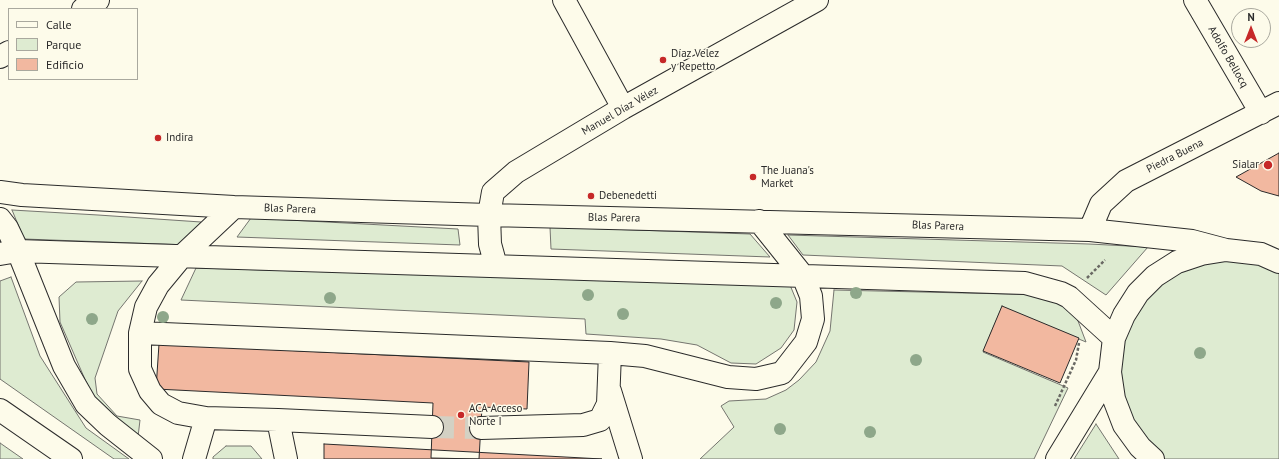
<!DOCTYPE html>
<meta charset="utf-8">
<style>
body{margin:0}
#map{position:relative;width:1279px;height:459px;overflow:hidden;background:#fdfbea;font-family:"PT Sans",sans-serif}
canvas{display:block}
.legend{position:absolute;left:8px;top:8px;width:130px;height:72px;box-sizing:border-box;background:#fdfbea;border:1px solid #a9a89e;margin:0;padding:5px 7px;list-style:none;font-size:12px;color:#2b2b2b}
.legend li{display:flex;align-items:center;gap:8px;height:20px}
.legend b{width:20px;border:1px solid #a9a89e}
.north{position:absolute;left:1231px;top:8px;width:40px;height:40px;box-sizing:border-box;background:#fdfbea;border:1px solid #a9a89e;border-radius:50%;rotate:0deg;font-size:11px;font-weight:700;line-height:16px;text-align:center;color:#2b2b2b}
.north::after{content:'';display:block;margin:auto;width:14px;height:18px;background:#c62828;clip-path:polygon(50% 0,100% 100%,50% 72%,0 100%)}
</style>
<div id="map">
<canvas width="1279" height="459"></canvas>
<ul class="legend">
<li><b style="height:5px;background:#fdfbea"></b>Calle</li>
<li><b style="height:11px;background:#deebd1"></b>Parque</li>
<li><b style="height:11px;background:#f2b8a0"></b>Edificio</li>
</ul>
<div class="north">N</div>
</div>
<script>
const g = document.querySelector('canvas').getContext('2d');
g.lineJoin = 'round';
function paint(path, color) { g.fillStyle = color; g.fill(path, 'evenodd'); }
const toPath = rows => new Path2D(rows.map(r => 'M' + r).join(''));
function trace(path, color, width, dash) { g.strokeStyle = color; g.lineWidth = width; g.lineCap = dash ? 'butt' : 'round'; g.setLineDash(dash || []); g.stroke(path); }
function write(font, color, halo, rows, align = 'center') {
  g.font = font + ' "PT Sans",sans-serif'; g.lineWidth = 3; g.setLineDash([]); g.textBaseline = 'middle'; g.strokeStyle = halo; g.fillStyle = color; for (const [text, x, y, turn = 0] of rows) {
    g.save(); g.translate(x, y); g.rotate((+turn || 0) * Math.PI / 180); g.textAlign = isNaN(turn) ? turn : align; if (halo) g.strokeText(text, 0, 0); g.fillText(text, 0, 0); g.restore();
  }
}
const green = toPath([
 [12,210,98,215,201,222,189,245,24,239,12,210],
 [251,218,458,229,460,245,237,237,251,218],
 [550,227,750,234,770,257,551,249,550,227],
 [788,235,1089,244,1148,247,1106,295,1062,266,803,255,788,235],
 [1201,254,1279,262,1279,459,1153,459,1114,399,1124,315,1201,254],
 [196,268,790,285,797,302,794,330,781,348,756,364,731,363,697,345,661,339,586,334,585,319,181,300,196,268],
 [11,277,40,356,86,428,129,459,114,459,0,379,0,281,11,277],
 [142,281,118,311,95,378,97,394,117,416,140,420,138,437,94,400,60,322,59,297,76,282,142,281],
 [834,290,1052,295,1075,313,1086,342,1002,307,983,352,1068,388,1034,459,700,459,734,427,721,406,729,401,766,399,786,390,799,380,816,362,830,331,834,290],
 [1096,424,1119,459,1074,459,1096,424],
 [0,443,23,459,0,459,0,443],
 [226,446,251,446,262,459,213,459,213,457,226,446]
]);
paint(green, '#deebd1');
trace(green, '#74746e', 1);
const building = toPath([
 [1279,153,1279,196,1261,191,1236,177,1279,153],
 [1002,306,1079,338,1060,383,983,351,1002,306],
 [159,344,529,362,527,409,482,407,479,459,431,458,433,403,156,389,159,344],
 [324,444,602,459,324,459,324,444]
]);
paint(building, '#f2b8a0');
trace(building, '#2b2b2b', 1);
trace(toPath([
 [432,427,481,428]
]), '#d3d1c4', 22, [22, 11]);
const minor = toPath([
 [564,0,623,108],
 [1195,0,1261,113],
 [83,9,98,0],
 [0,57,9,52],
 [0,192,22,195,234,207,489,215,1090,230,1192,241,1226,250],
 [0,219,7,228,18,251,64,366,86,404,108,425,151,459],
 [1090,230,1101,204,1126,181,1279,103],
 [0,254,18,251,1025,283,1061,293,1069,297,1114,338],
 [496,266,490,244,489,215,493,192,516,172,623,108,817,0],
 [140,333,610,353,645,356,728,377,756,379,782,373,806,342,813,319,811,296,803,276,759,221],
 [610,391,631,459],
 [206,418,178,413,161,404,150,391,140,369,140,333,146,307,158,285,182,256,234,207],
 [278,420,432,427],
 [481,428,583,425,600,420,608,404,610,353],
 [194,459,206,418,278,420,286,459],
 [1057,459,1110,372],
 [1153,459,1140,447,1124,425,1114,399,1110,372,1114,338,1124,315,1138,293,1155,276,1177,262,1201,254,1226,250,1261,254,1279,262]
]);
const highway = toPath([
 [0,410,71,459]
]);
trace(minor, '#2b2b2b', 24);
trace(highway, '#2b2b2b', 24);
trace(toPath([
 [1087,278,1105,260],
 [1055,406,1076,360,1079,343]
]), '#6a6964', 2.5, [3, 2]);
trace(minor, '#fdfbea', 22);
trace(highway, '#fdfbea', 22);
g.fillStyle = '#8ea78a';
for (const [x, y] of [
 [856,293],
 [588,295],
 [330,298],
 [776,303],
 [623,314],
 [163,317],
 [92,319],
 [1200,353],
 [916,360],
 [780,429],
 [870,432]
]) { g.beginPath(); g.arc(x, y, 6, 0, 2 * Math.PI); g.fill(); }
for (const [x, y, r, color] of [
 [663,60,4,"#c62828"],
 [158,138,4,"#c62828"],
 [1268,165,5,"#c62828"],
 [753,177,4,"#c62828"],
 [591,196,4,"#c62828"],
 [461,415,4,"#c62828"]
]) { const dot = new Path2D(); dot.arc(x, y, r, 0, 2 * Math.PI); g.fillStyle = color; g.fill(dot); trace(dot, '#fdfbea', 1.5); }
write('11px', '#2b2b2b', '#fdfbea', [
 ["Díaz Velez",671,54],
 ["y Repetto",671,67],
 ["Indira",166,138],
 ["Sialar",1259,165,"right"],
 ["The Juana's",761,171],
 ["Market",761,184],
 ["Debenedetti",599,196],
 ["ACA Acceso",469,409],
 ["Norte I",469,422]
], 'left');
write('11px', '#2b2b2b', '#fdfbea', [
 ["Adolfo Bellocq",1228,57,60],
 ["Manuel Díaz Vélez",620,111,-30],
 ["Piedra Buena",1175,156,-27],
 ["Blas Parera",290,209,2],
 ["Blas Parera",614,218,1],
 ["Blas Parera",938,226,2]
]);
</script>
